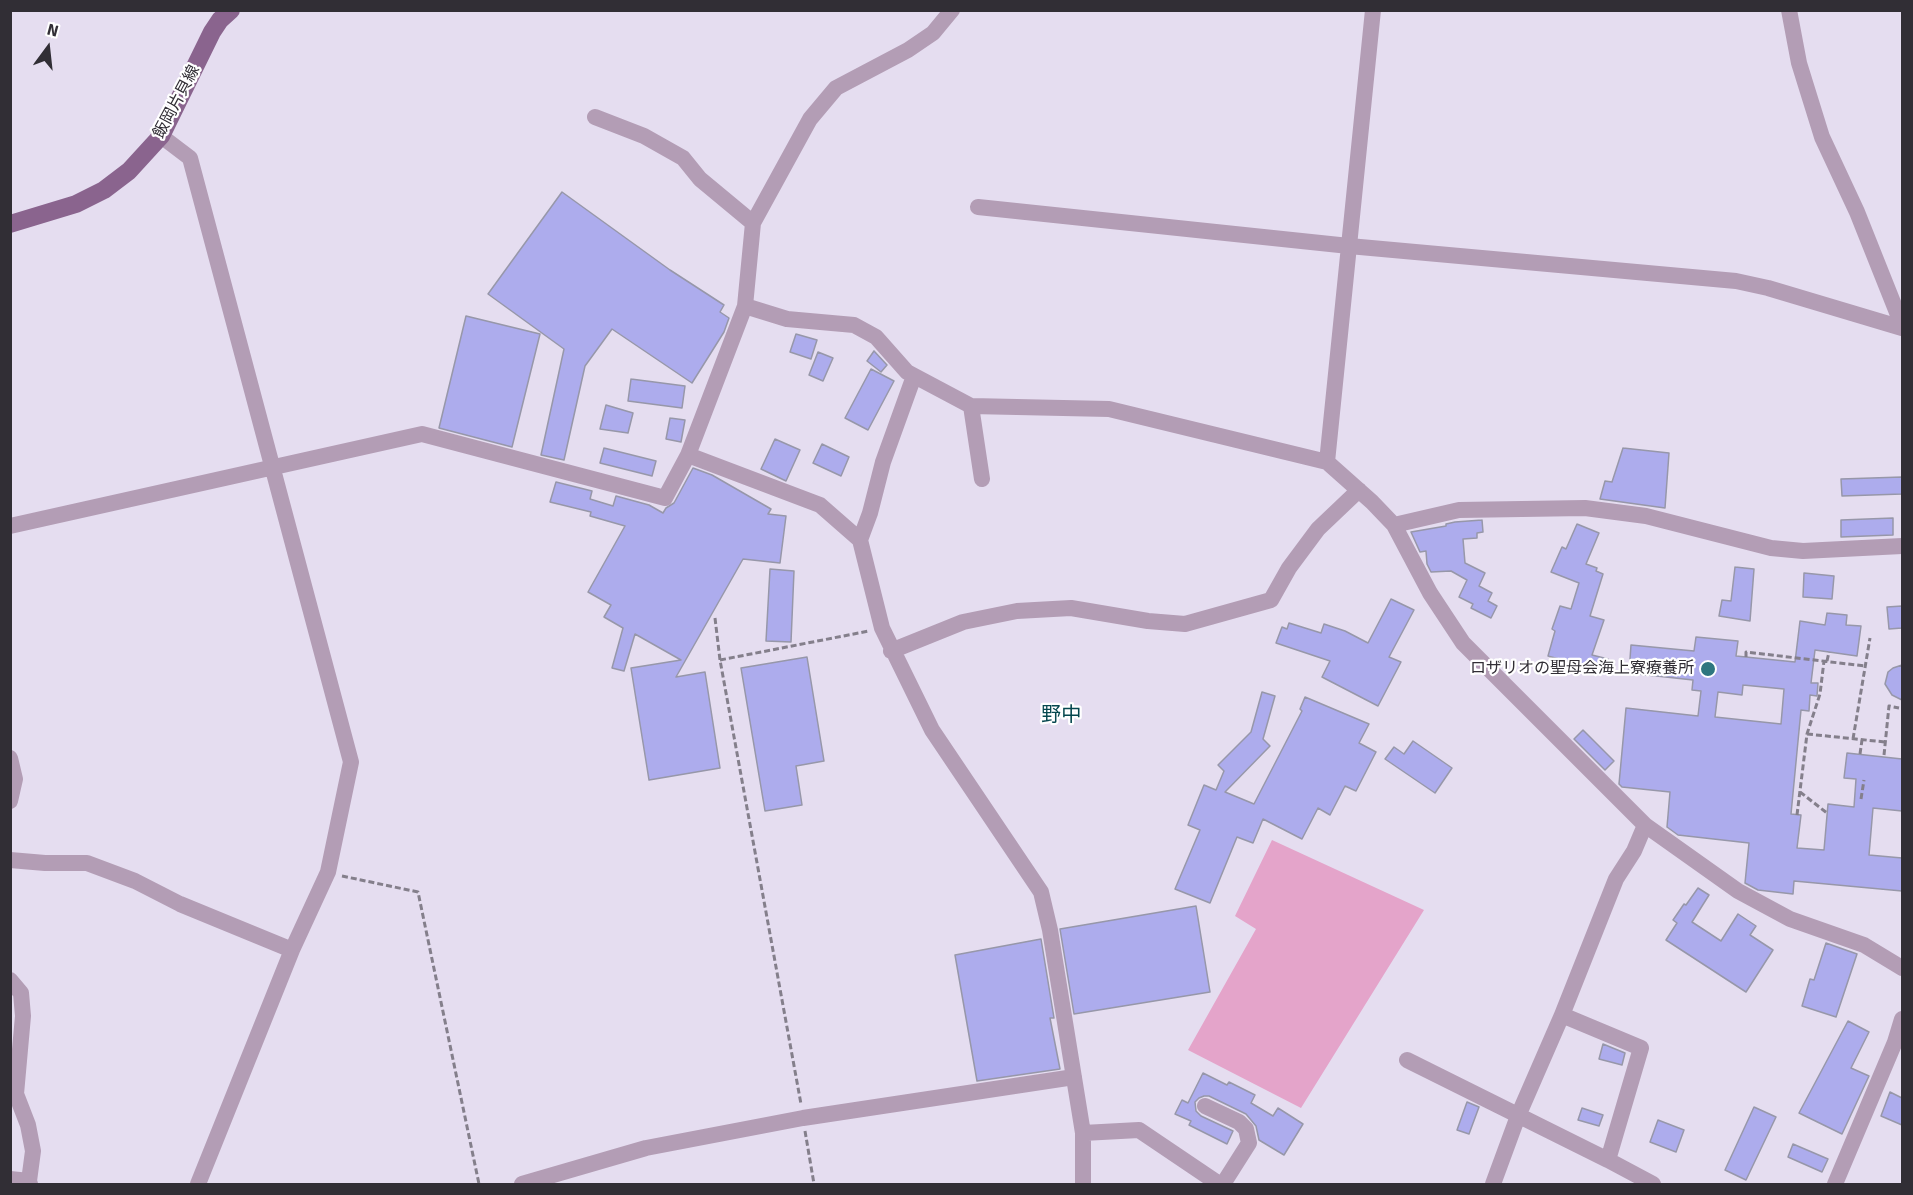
<!DOCTYPE html>
<meta charset="utf-8">
<style>
body{margin:0}
#map{position:relative;width:1913px;height:1195px;overflow:hidden;background:#e5ddf0;font-family:Signika,sans-serif}
canvas{display:block}
.frame{position:absolute;inset:0;border:12px solid #312e35;pointer-events:none}
.north{position:absolute;left:18px;top:18px;width:60px;height:60px;-webkit-text-stroke:4px #fff;paint-order:stroke;rotate:15deg;font-size:16px;font-weight:700;line-height:24px;text-align:center;color:#312e35}
.north::after{content:'';display:block;margin:auto;width:21px;height:27px;background:#312e35;clip-path:polygon(50% 0,100% 100%,50% 72%,0 100%)}
</style>
<div id="map">
<canvas width="1913" height="1195"></canvas>
<div class="frame"></div>
<div class="north">N</div>
</div>
<script>
const g = document.querySelector('canvas').getContext('2d');
g.lineJoin = 'round';
function paint(path, color) { g.fillStyle = color; g.fill(path, 'evenodd'); }
const toPath = rows => new Path2D(rows.map(r => 'M' + r).join(''));
function trace(path, color, width, dash) { g.strokeStyle = color; g.lineWidth = width; g.lineCap = dash ? 'butt' : 'round'; g.setLineDash(dash || []); g.stroke(path); }
function write(font, color, halo, rows, align = 'center') {
  g.font = font + ' Signika,"Noto Sans JP",sans-serif'; g.lineWidth = 4.5; g.setLineDash([]); g.textBaseline = 'middle'; g.strokeStyle = halo; g.fillStyle = color; for (const [text, x, y, turn = 0] of rows) {
    g.save(); g.translate(x, y); g.rotate((+turn || 0) * Math.PI / 180); g.textAlign = isNaN(turn) ? turn : align; if (halo) g.strokeText(text, 0, 0); g.fillText(text, 0, 0); g.restore();
  }
}
paint(toPath([
 [1272,840,1424,910,1301,1108,1188,1050,1256,929,1235,916]
]), '#e4a4ca');
const building = toPath([
 [562,192,670,270,724,305,720,312,729,318,724,332,692,383,612,329,585,366,564,460,541,455,564,349,488,294,562,192],
 [466,316,540,334,512,447,439,428,466,316],
 [796,334,817,340,811,359,790,352,796,334],
 [874,351,887,365,881,372,867,361,874,351],
 [818,352,833,358,823,381,809,375,818,352],
 [871,369,894,381,868,430,845,418,871,369],
 [631,379,685,386,682,408,628,401,631,379],
 [606,405,633,413,628,433,600,429,606,405],
 [670,418,685,420,681,442,666,439,670,418],
 [775,439,800,450,786,481,761,469,775,439],
 [822,444,849,457,841,476,813,463,822,444],
 [604,448,656,461,652,476,600,463,604,448],
 [1623,448,1669,453,1665,508,1600,499,1605,481,1612,482,1623,448],
 [693,468,712,475,771,509,768,514,786,516,780,563,743,559,676,677,705,672,720,768,649,780,631,668,681,660,635,634,624,671,612,668,623,628,604,617,611,605,588,592,625,526,590,516,591,512,550,502,556,482,592,491,590,499,613,506,616,496,649,505,663,513,666,508,674,503,693,468],
 [1902,477,1902,494,1842,496,1841,479,1902,477],
 [1893,518,1893,535,1841,537,1841,520,1893,518],
 [1482,520,1483,532,1477,533,1477,538,1463,539,1465,563,1485,573,1479,586,1492,593,1488,601,1497,606,1491,618,1471,608,1473,604,1459,597,1467,580,1451,571,1431,572,1427,564,1426,551,1420,552,1411,532,1446,526,1446,524,1455,522,1482,520],
 [1577,524,1599,533,1586,564,1597,568,1596,571,1603,574,1590,616,1604,620,1592,655,1608,659,1605,672,1548,656,1555,631,1552,629,1560,606,1571,609,1579,583,1551,572,1562,547,1566,549,1577,524],
 [1735,567,1754,569,1750,621,1719,616,1722,600,1731,601,1735,567],
 [770,569,794,571,791,642,766,641,770,569],
 [1804,573,1834,576,1832,599,1803,597,1804,573],
 [1391,599,1414,610,1389,657,1401,662,1378,706,1322,677,1330,661,1276,643,1282,627,1287,629,1289,623,1321,633,1324,624,1345,631,1368,643,1391,599],
 [1902,606,1902,628,1889,629,1887,607,1902,606],
 [1827,613,1847,615,1846,625,1861,626,1857,656,1815,650,1811,683,1818,683,1817,696,1810,695,1809,711,1801,710,1791,814,1801,815,1797,848,1824,850,1828,804,1854,807,1856,779,1844,778,1847,753,1902,759,1902,811,1873,808,1869,855,1902,858,1902,891,1794,881,1793,894,1758,890,1745,883,1749,843,1678,835,1667,827,1670,792,1622,787,1619,784,1626,708,1698,716,1701,691,1692,690,1693,680,1629,673,1631,645,1694,651,1696,637,1738,641,1736,656,1795,662,1800,621,1825,625,1827,613],
 [1743,685,1784,689,1781,724,1715,717,1718,692,1742,695,1743,685],
 [807,657,824,761,796,766,802,805,765,811,741,668,807,657],
 [1902,665,1902,700,1892,695,1885,684,1888,672,1893,668,1902,665],
 [1262,692,1275,696,1263,739,1270,746,1225,792,1254,804,1302,711,1300,709,1305,697,1369,724,1359,743,1376,752,1356,791,1345,786,1330,815,1318,808,1302,839,1263,819,1253,843,1237,837,1210,903,1175,889,1200,830,1188,825,1204,785,1216,790,1224,771,1218,765,1251,732,1262,692],
 [1583,730,1614,761,1605,770,1574,739,1583,730],
 [1413,741,1452,768,1435,793,1385,759,1394,747,1404,754,1413,741],
 [1698,888,1709,895,1692,922,1721,941,1738,914,1756,926,1750,935,1773,950,1746,992,1666,940,1677,923,1673,920,1684,904,1686,905,1698,888],
 [1196,906,1210,992,1074,1014,1060,929,1196,906],
 [1041,939,1054,1018,1050,1018,1060,1069,977,1081,955,955,1041,939],
 [1826,943,1857,954,1836,1017,1802,1006,1810,979,1814,980,1826,943],
 [1848,1021,1869,1032,1851,1068,1869,1076,1842,1134,1799,1113,1848,1021],
 [1603,1044,1625,1053,1622,1065,1599,1059,1603,1044],
 [1203,1073,1227,1085,1229,1082,1255,1095,1251,1103,1273,1116,1278,1108,1303,1124,1284,1155,1259,1140,1256,1126,1246,1114,1209,1096,1204,1096,1199,1098,1195,1102,1196,1111,1201,1116,1233,1131,1227,1144,1189,1125,1191,1121,1175,1114,1182,1100,1188,1103,1203,1073],
 [1890,1092,1902,1098,1902,1125,1881,1116,1890,1092],
 [1467,1102,1479,1107,1469,1134,1457,1130,1467,1102],
 [1754,1107,1776,1117,1746,1180,1725,1170,1754,1107],
 [1582,1108,1603,1115,1599,1126,1578,1120,1582,1108],
 [1658,1120,1684,1130,1676,1152,1650,1142,1658,1120],
 [1793,1144,1828,1159,1822,1172,1788,1157,1793,1144]
]);
paint(building, '#adaced');
trace(building, '#9797a9', 1.5);
trace(toPath([
 [715,618,720,660,801,1104],
 [1746,657,1746,652,1865,666],
 [720,660,869,631],
 [1827,661,1829,652],
 [1807,734,1885,742],
 [1853,739,1870,638],
 [1860,754,1862,740],
 [1884,755,1889,706,1899,708],
 [1800,792,1827,813],
 [1861,799,1864,780],
 [1797,815,1807,734,1820,694,1824,661],
 [342,876,418,892,479,1184],
 [805,1131,814,1184]
]), '#847f8b', 3, [6, 3]);
trace(toPath([
 [1373,10,1327,462,1372,502,1394,525,1430,593,1463,643,1645,825,1738,891,1790,919,1864,945,1902,968],
 [1789,10,1799,63,1822,137,1857,212,1902,325],
 [595,117,644,136,683,158,700,179,753,223],
 [161,136,190,158,351,762,328,872,292,950,198,1184],
 [978,207,1349,246,1736,281,1768,288,1902,328],
 [745,306,787,319,854,325,876,337,907,372,971,406,982,479],
 [971,406,1109,409,1327,462],
 [688,455,820,505,860,540,882,628,932,730,1041,892,1050,930,1083,1133,1083,1184],
 [1394,525,1459,510,1585,508,1646,516,1771,548,1803,551,1902,546],
 [10,526,422,434,665,498,688,455,745,306,753,223,810,119,836,88,908,50,933,33,952,10],
 [860,540,870,513,883,462,914,376],
 [891,651,963,622,1017,611,1071,608,1148,621,1185,624,1271,600,1289,568,1318,529,1359,490],
 [10,758,15,779,10,801],
 [10,860,45,863,87,863,135,881,180,904,292,950],
 [10,980,21,993,23,1016,16,1094,28,1125,33,1151,29,1181],
 [1562,1015,1641,1048,1608,1160],
 [1407,1060,1608,1160,1653,1184],
 [1205,1106,1239,1122,1246,1129,1249,1143,1223,1184],
 [1083,1133,1139,1130,1219,1184],
 [10,1179,29,1181,30,1184],
 [522,1184,646,1148,803,1118,1074,1077],
 [1493,1184,1518,1116,1562,1015,1616,879,1634,851,1645,825],
 [1835,1184,1895,1042,1902,1019]
]), '#b39db5', 16);
trace(toPath([
 [10,224,76,204,104,190,129,171,161,136,212,32,220,20,231,10]
]), '#8a648e', 18);
for (const [x, y, r, color] of [
 [1708,669,8,"#2e767f"]
]) { const dot = new Path2D(); dot.arc(x, y, r, 0, 2 * Math.PI); g.fillStyle = color; g.fill(dot); trace(dot, '#fff', 2); }
write('16px', '#312e35', '#fff', [
 ["飯岡片貝線",177,102,-62]
]);
write('16px', '#312e35', '#fff', [
 ["ロザリオの聖母会海上寮療養所",1694,669]
], 'right');
write('20px', '#05474e', '#fff', [
 ["野中",1061,716]
]);
</script>
